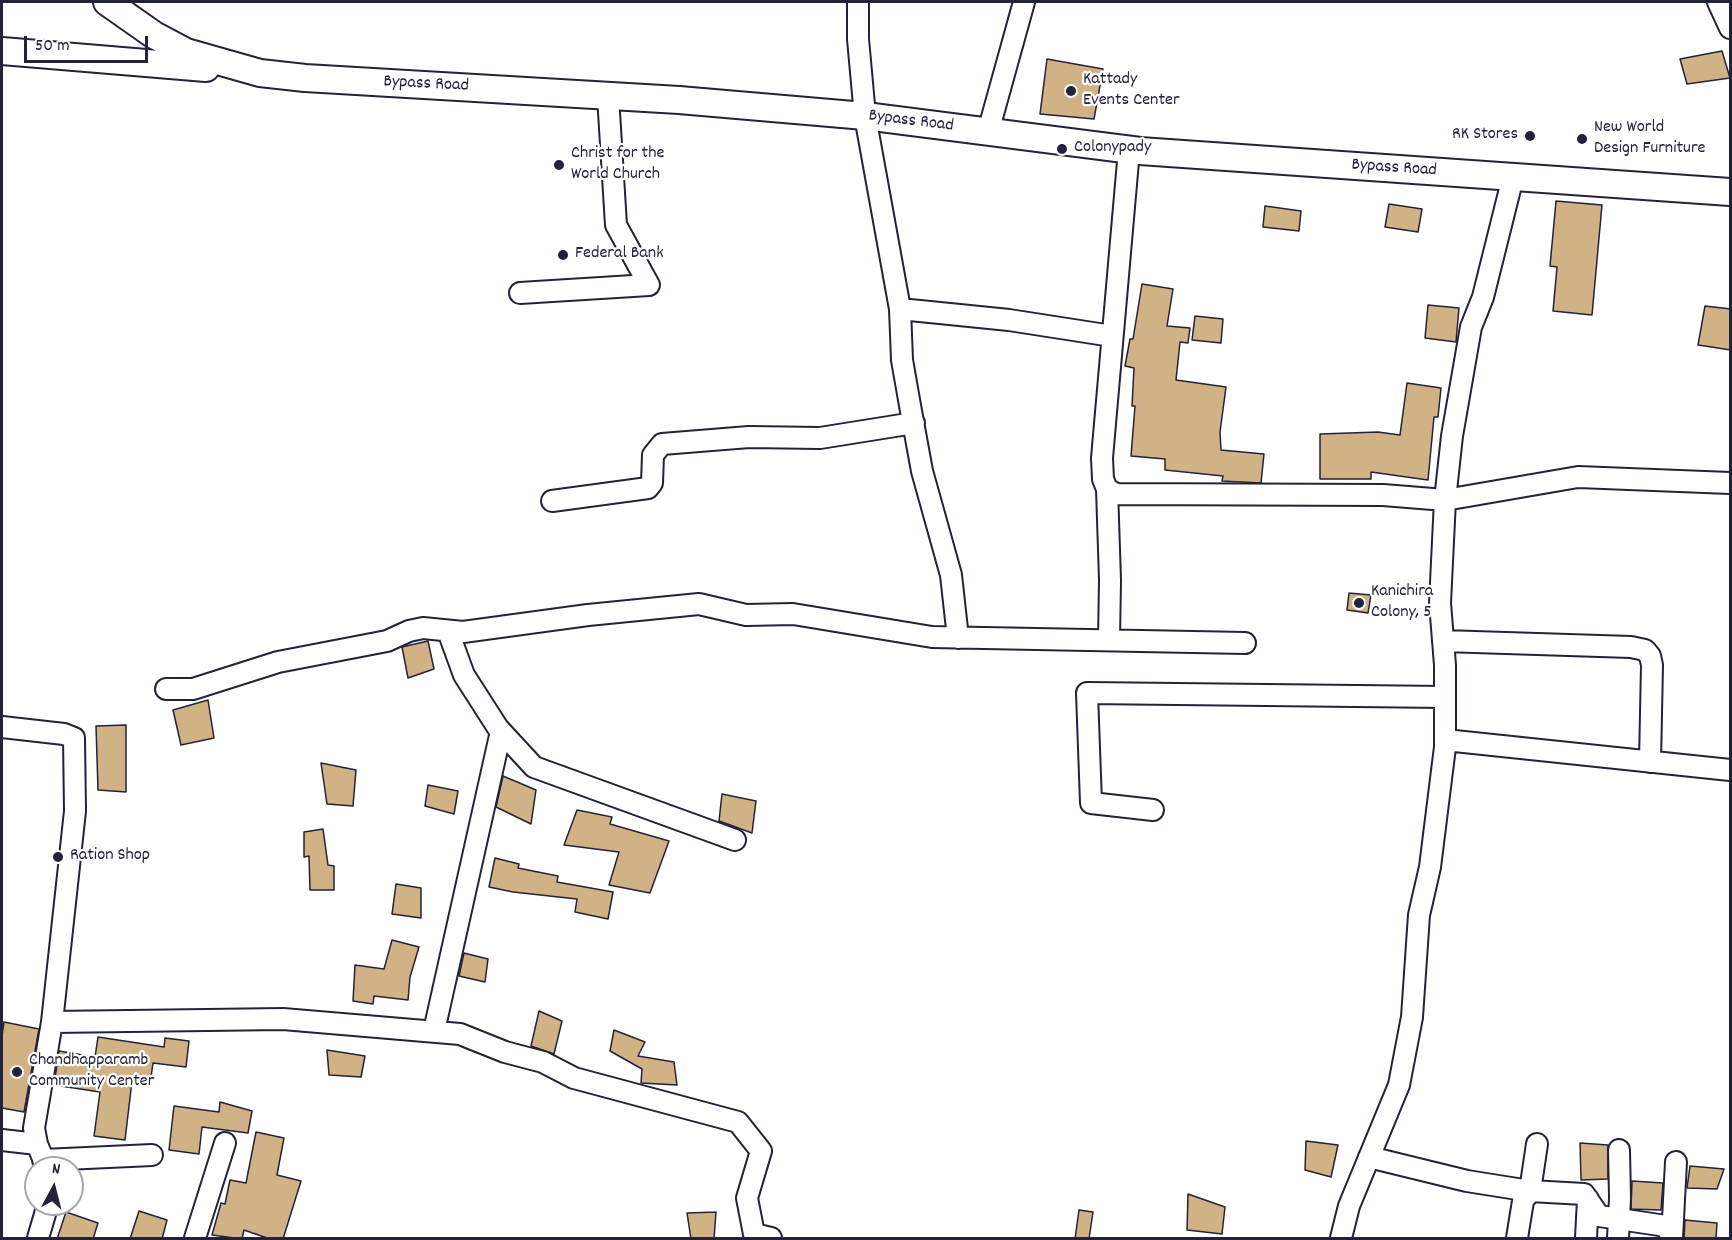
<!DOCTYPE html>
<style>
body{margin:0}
#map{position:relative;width:1732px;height:1240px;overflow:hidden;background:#fff;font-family:Dekko,sans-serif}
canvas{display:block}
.frame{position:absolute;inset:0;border:3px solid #22223b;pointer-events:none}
.north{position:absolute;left:24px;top:1156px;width:60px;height:60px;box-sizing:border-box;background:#fff;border:2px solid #a7a7b1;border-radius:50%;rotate:7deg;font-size:16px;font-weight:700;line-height:24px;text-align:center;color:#22223b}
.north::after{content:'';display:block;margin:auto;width:21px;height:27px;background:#22223b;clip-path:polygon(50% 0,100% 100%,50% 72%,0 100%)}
.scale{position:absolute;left:24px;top:36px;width:124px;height:27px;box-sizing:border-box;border:3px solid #22223b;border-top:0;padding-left:8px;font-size:18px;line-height:21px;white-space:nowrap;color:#22223b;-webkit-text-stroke:4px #fff;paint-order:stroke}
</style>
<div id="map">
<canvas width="1732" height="1240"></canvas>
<div class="frame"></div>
<div class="north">N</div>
<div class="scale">50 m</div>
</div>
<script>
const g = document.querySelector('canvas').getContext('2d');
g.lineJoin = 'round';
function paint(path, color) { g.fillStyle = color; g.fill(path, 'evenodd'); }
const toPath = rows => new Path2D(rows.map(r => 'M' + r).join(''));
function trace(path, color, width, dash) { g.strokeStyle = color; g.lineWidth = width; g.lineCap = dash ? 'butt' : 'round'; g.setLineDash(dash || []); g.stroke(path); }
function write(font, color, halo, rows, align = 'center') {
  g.font = font + ' Dekko,sans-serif'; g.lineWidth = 4.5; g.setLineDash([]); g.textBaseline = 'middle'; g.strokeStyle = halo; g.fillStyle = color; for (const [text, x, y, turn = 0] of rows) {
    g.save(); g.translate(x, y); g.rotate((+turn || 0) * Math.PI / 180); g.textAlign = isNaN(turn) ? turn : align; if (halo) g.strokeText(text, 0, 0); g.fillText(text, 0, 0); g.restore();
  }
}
const building = toPath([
 [1722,51,1730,78,1687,84,1680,59,1722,51],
 [1047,59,1103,69,1094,119,1040,114,1047,59],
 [1556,201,1602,205,1592,315,1553,311,1557,267,1550,266,1556,201],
 [1389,204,1422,209,1418,232,1385,227,1389,204],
 [1265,206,1301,211,1299,231,1263,227,1265,206],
 [1142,284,1173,289,1167,326,1190,328,1188,343,1180,342,1176,380,1226,387,1220,432,1221,450,1264,454,1261,483,1222,481,1223,476,1165,470,1165,459,1131,456,1135,406,1132,406,1134,368,1125,366,1130,339,1133,339,1142,284],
 [1428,305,1459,308,1456,342,1425,338,1428,305],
 [1705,306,1731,309,1731,350,1698,345,1705,306],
 [1195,316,1223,319,1221,343,1192,340,1195,316],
 [1407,383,1441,388,1438,417,1434,417,1428,480,1371,472,1371,479,1320,479,1320,434,1378,432,1400,435,1407,383],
 [1349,593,1371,595,1368,613,1347,610,1349,593],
 [428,641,434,669,408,678,402,647,428,641],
 [208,700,214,738,181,745,173,710,208,700],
 [126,725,126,792,98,790,96,726,126,725],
 [321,763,356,770,353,806,327,804,321,763],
 [503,776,536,790,531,824,496,807,503,776],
 [428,785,458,791,454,814,425,806,428,785],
 [722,794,756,801,752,833,719,821,722,794],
 [577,810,612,817,610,824,669,841,650,893,609,885,619,852,564,845,577,810],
 [323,829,328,865,334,866,334,890,310,890,309,856,304,857,304,832,323,829],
 [495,858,519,864,518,868,558,876,557,882,613,892,608,919,575,912,577,899,513,892,489,887,495,858],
 [396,884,421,888,421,918,392,914,396,884],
 [392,940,419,947,410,977,408,1000,374,996,373,1004,353,1001,355,965,384,969,392,940],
 [464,953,488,959,485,982,459,976,464,953],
 [539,1011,562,1021,554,1054,531,1046,539,1011],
 [4,1022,39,1029,24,1112,2,1108,2,1036,4,1022],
 [614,1030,645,1042,638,1056,674,1062,677,1085,641,1083,642,1069,610,1051,614,1030],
 [98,1037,164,1047,165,1038,189,1041,186,1067,153,1063,150,1084,132,1081,125,1140,94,1136,100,1092,54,1085,59,1051,95,1057,98,1037],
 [327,1050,365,1056,361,1077,329,1075,327,1050],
 [220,1102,252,1111,248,1133,202,1127,199,1154,169,1150,174,1106,219,1112,220,1102],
 [256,1132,284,1138,277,1175,301,1181,283,1239,270,1239,244,1230,242,1239,212,1235,221,1203,225,1204,230,1180,246,1183,256,1132],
 [1306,1141,1338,1145,1331,1177,1305,1170,1306,1141],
 [1580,1143,1608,1145,1608,1179,1581,1180,1580,1143],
 [1690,1166,1724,1169,1717,1189,1687,1188,1690,1166],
 [1632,1181,1663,1183,1661,1210,1631,1209,1632,1181],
 [1188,1194,1225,1207,1222,1234,1187,1230,1188,1194],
 [1079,1210,1093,1212,1089,1239,1075,1239,1079,1210],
 [139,1211,167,1220,162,1239,130,1239,139,1211],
 [66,1212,98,1223,93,1239,57,1239,66,1212],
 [716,1212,714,1239,691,1239,687,1213,716,1212],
 [1685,1220,1717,1223,1716,1239,1684,1239,1685,1220]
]);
paint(building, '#d0b284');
trace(building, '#22223b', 1.5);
const minor = toPath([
 [858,2,858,39,865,116,900,309],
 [1718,2,1730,28],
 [988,132,1024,2],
 [1129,150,1102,458,1103,479,1107,489,1116,494,1383,495,1445,500,1578,477,1730,483],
 [520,293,649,285,616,225,608,96],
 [1107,489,1110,580,1109,640],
 [552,501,648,488,652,483,653,455,662,444,749,437,820,438,914,423],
 [448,631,464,675,498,728,534,767,735,840],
 [958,638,951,575,922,471,911,411,902,360,900,309,1009,320,1112,336],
 [1443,641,1631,647,1645,650,1650,656,1652,665,1650,762],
 [166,689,193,689,278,662,387,641,409,631,423,628,463,632,588,615,699,604,746,615,793,614,932,637,1245,643],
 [2,727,64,734,74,738,75,811,52,1022,34,1128,37,1144,47,1168],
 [1445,740,1730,770],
 [1153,810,1091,803,1087,693,1445,697],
 [52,1022,283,1019,460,1034,505,1052,543,1062,574,1078,738,1122,761,1151,747,1198,754,1234,771,1238],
 [434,1031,501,731],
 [2,1140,37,1144],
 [1369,1157,1467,1181,1530,1191,1584,1194,1599,1216,1666,1226,1672,1238],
 [43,1160,152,1155],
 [38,1238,48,1204],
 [195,1238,225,1143],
 [1341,1238,1349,1206,1399,1085,1412,1017,1419,915,1430,867,1445,747,1445,665,1440,603,1445,500,1452,436,1471,327,1483,297,1513,177],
 [1517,1238,1523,1201,1530,1191,1537,1144],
 [1586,1238,1588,1199],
 [1618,1238,1620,1198,1619,1150],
 [1672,1238,1676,1162]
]);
const major = toPath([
 [107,2,154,35,186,52,260,73,305,78,679,100,865,116,1140,151,1730,192],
 [2,51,206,68]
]);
trace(minor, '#22223b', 24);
trace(major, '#22223b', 30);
trace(minor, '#fff', 20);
trace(major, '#fff', 26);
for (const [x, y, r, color] of [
 [1071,91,6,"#22223b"],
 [1530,136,6,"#22223b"],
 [1582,139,6,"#22223b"],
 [1062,149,6,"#22223b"],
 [559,165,6,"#22223b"],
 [563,255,6,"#22223b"],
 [1359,603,6,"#22223b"],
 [58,857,6,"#22223b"],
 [17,1072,6,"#22223b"]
]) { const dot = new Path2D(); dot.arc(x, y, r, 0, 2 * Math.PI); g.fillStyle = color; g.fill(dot); trace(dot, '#fff', 2); }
write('18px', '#22223b', '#fff', [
 ["Kattady",1083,81],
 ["Events Center",1083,102],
 ["New World",1594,129],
 ["Design Furniture",1594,150],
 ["RK Stores",1518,136,"right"],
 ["Colonypady",1074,149],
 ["Christ for the",571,155],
 ["World Church",571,176],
 ["Federal Bank",575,255],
 ["Kanichira",1371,593],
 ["Colony, 5",1371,614],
 ["Ration Shop",70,857],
 ["Chandhapparamb",29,1062],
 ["Community Center",29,1083]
], 'left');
write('18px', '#22223b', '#fff', [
 ["Bypass Road",426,85,3],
 ["Bypass Road",911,122,7],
 ["Bypass Road",1394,169,4]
]);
</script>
